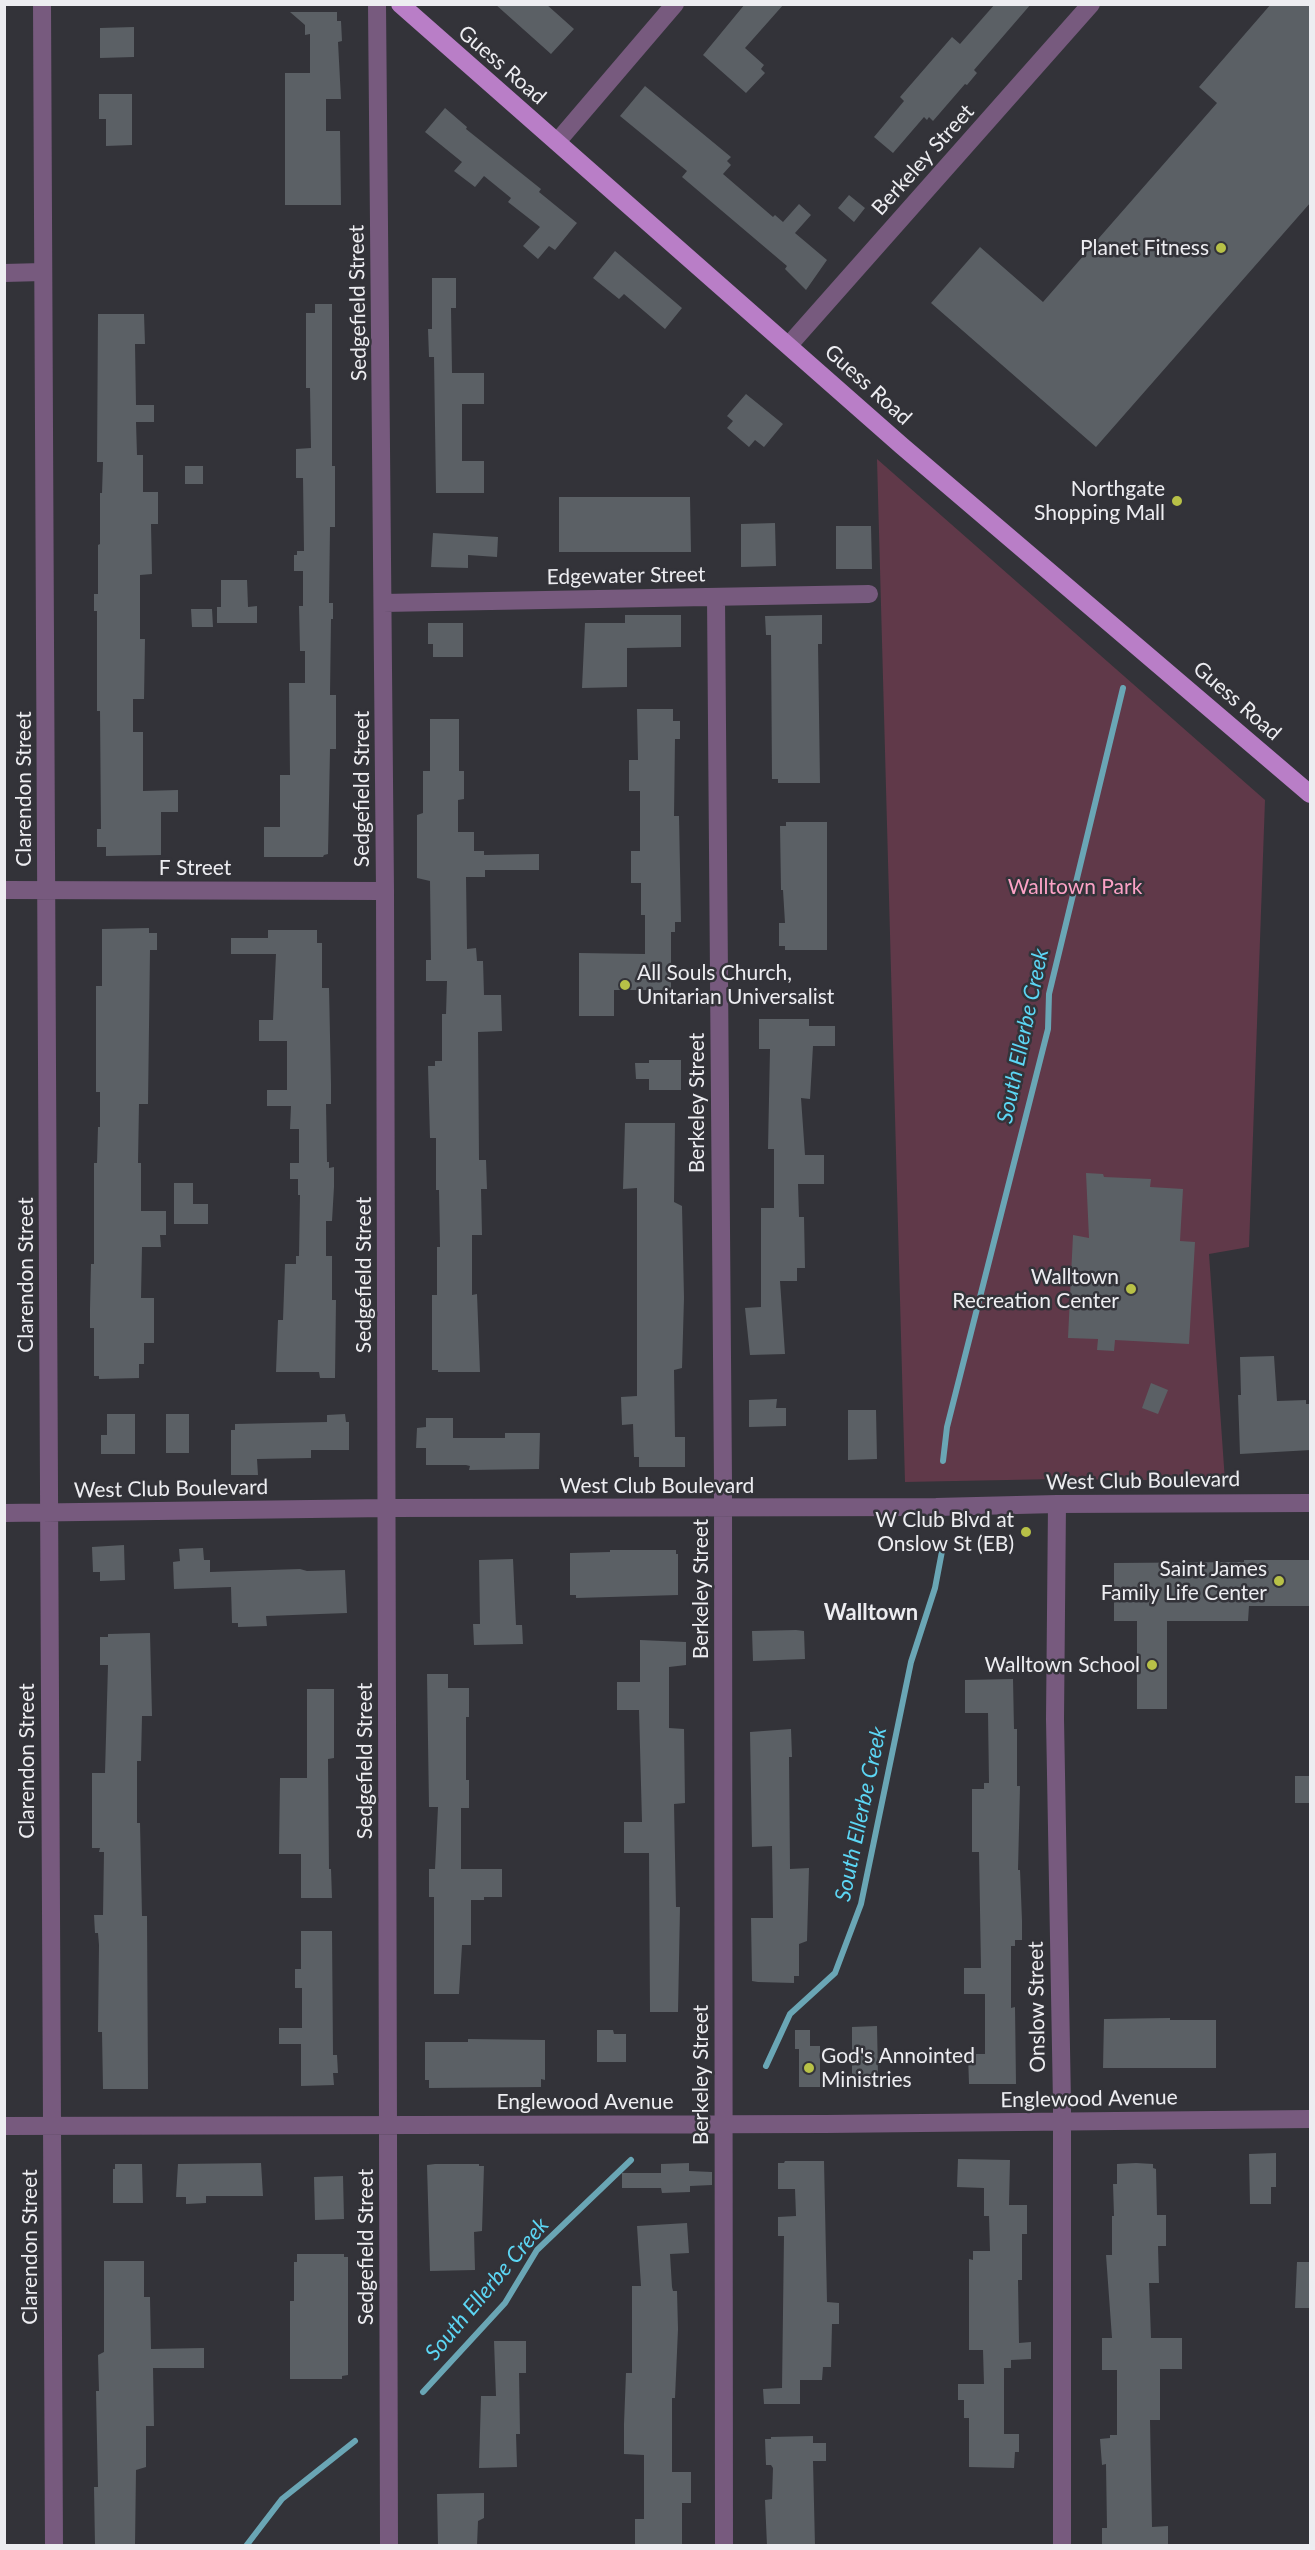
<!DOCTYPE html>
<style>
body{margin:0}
#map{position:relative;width:1315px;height:2550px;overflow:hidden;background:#333339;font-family:Lato,sans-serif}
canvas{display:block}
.frame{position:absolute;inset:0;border:6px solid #ededf1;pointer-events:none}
</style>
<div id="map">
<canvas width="1315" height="2550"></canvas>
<div class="frame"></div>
</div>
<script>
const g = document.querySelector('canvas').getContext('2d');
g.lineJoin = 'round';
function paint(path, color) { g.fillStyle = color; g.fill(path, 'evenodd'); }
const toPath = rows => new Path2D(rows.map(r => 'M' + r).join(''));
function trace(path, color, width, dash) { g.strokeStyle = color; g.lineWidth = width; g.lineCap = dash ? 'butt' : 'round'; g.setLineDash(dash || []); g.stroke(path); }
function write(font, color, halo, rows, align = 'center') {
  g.font = font + ' Lato,sans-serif'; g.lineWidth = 5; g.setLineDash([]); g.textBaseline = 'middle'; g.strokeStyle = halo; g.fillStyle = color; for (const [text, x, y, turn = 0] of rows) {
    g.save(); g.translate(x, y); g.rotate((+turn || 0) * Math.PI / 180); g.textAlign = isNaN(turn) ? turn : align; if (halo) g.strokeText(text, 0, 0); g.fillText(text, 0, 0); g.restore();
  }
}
paint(toPath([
 [877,459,1265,800,1249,1247,1209,1254,1225,1481,1057,1479,905,1482]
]), '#603949');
trace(toPath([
 [943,1461,947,1427,1048,1029,1049,994,1123,688],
 [766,2066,790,2014,835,1973,861,1904,911,1662,935,1588,943,1546],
 [423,2392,505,2303,537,2250,631,2160],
 [246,2546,282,2499,355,2441]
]), '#6aa6b5', 6);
paint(toPath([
 [495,4,546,4,574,29,551,54],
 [745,4,784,4,745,48,764,65,761,69,765,73,746,93,703,55],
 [995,4,1031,4,974,70,977,73,967,85,965,84,933,121,929,117,927,120,924,117,893,153,874,137,904,101,900,97,952,37,960,44],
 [1271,4,1311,4,1311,202,1096,447,931,303,980,247,1043,302,1217,103,1199,87],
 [290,12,337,12,337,21,341,21,342,41,338,42,341,99,326,99,326,131,340,131,341,205,285,205,285,73,310,73,310,34,305,35,305,25],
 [134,27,134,57,100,58,100,28],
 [645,86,731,157,727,161,731,165,723,174,773,217,775,215,783,222,799,204,811,215,795,233,827,260,806,290,785,269,787,266,682,177,687,171,620,116],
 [99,94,132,94,132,145,106,146,106,119,99,119],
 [445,108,467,127,466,129,541,189,539,192,577,223,555,250,549,246,538,259,523,246,540,227,508,202,511,198,484,176,475,187,454,171,462,162,425,132],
 [849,195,865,208,854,222,838,208],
 [615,251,682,308,665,329,624,294,619,299,593,278],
 [432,278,456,278,456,308,451,308,452,373,484,373,484,404,462,404,462,461,484,461,484,493,436,493,434,357,429,357,428,329,432,329],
 [315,304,332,304,332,466,335,466,335,527,330,527,329,603,333,603,333,619,331,619,330,695,336,695,336,749,330,749,328,854,324,855,323,857,264,857,264,827,280,827,280,775,290,775,289,683,305,683,305,651,300,651,299,606,303,606,303,571,294,571,294,555,297,555,297,551,304,551,303,478,296,478,296,449,311,448,310,388,306,388,306,313,315,313],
 [98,314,144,314,145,344,135,344,136,405,154,405,154,422,136,422,137,455,143,455,143,492,158,492,158,524,151,524,152,574,140,575,140,639,145,639,144,699,133,699,133,732,143,732,143,791,178,790,178,812,161,812,161,855,106,856,106,847,97,847,97,829,101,829,100,711,97,711,97,611,94,611,94,594,98,594,98,545,100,544,100,493,102,493,103,462,97,462],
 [746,394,783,424,764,447,755,440,749,447,727,428,733,421,727,416],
 [185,466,203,466,203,484,185,484],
 [559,497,690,497,691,552,559,552],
 [775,523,776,566,741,567,741,524],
 [836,526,871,526,872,569,836,569],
 [433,533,498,537,497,557,468,555,468,568,431,567],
 [221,580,247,580,248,607,257,606,257,623,217,623,217,607,221,607],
 [191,609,212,609,213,627,192,627],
 [625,615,681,615,681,647,627,648,627,687,582,688,585,623,625,623],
 [822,615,822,644,818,644,820,783,778,783,778,779,772,779,771,635,766,635,765,616],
 [428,623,463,623,463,657,433,657,433,644,428,644],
 [637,709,673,709,673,721,680,721,680,739,675,739,674,816,679,816,681,922,675,922,675,932,671,932,671,964,677,964,677,980,671,980,671,990,614,990,614,1016,579,1016,579,953,645,954,645,915,641,915,641,883,631,883,631,851,640,851,640,791,629,791,629,760,638,760],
 [430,719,459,719,459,771,464,771,464,799,458,800,458,832,474,832,474,851,484,851,484,855,539,854,539,870,485,870,485,877,466,877,467,949,476,948,477,961,483,961,484,995,501,995,502,1031,478,1032,479,1160,486,1160,487,1189,481,1189,482,1235,472,1235,472,1295,477,1294,480,1372,438,1372,438,1370,432,1370,432,1295,437,1295,437,1247,440,1247,439,1190,436,1190,436,1138,430,1138,428,1066,435,1066,435,1061,442,1061,442,1014,446,1014,447,981,426,981,426,960,431,960,430,881,417,878,417,815,423,813,423,771,430,771],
 [786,822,827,822,827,950,785,950,785,946,779,946,779,923,785,923,783,890,781,890,780,826,786,826],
 [149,928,149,933,157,933,157,950,150,950,148,1104,139,1104,138,1163,141,1163,141,1211,166,1211,166,1235,160,1235,161,1247,142,1247,141,1298,154,1298,154,1343,144,1343,144,1364,139,1364,139,1378,99,1379,99,1376,94,1376,94,1328,90,1328,90,1309,91,1264,94,1264,94,1163,97,1163,98,1127,100,1127,100,1092,96,1092,96,986,102,986,102,929],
 [268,930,317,930,317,943,322,943,322,988,329,988,331,1084,331,1104,326,1104,327,1162,329,1162,329,1168,334,1167,334,1187,332,1221,326,1221,326,1256,332,1256,332,1300,336,1300,335,1378,320,1378,319,1372,276,1372,278,1320,283,1320,285,1264,296,1264,296,1256,299,1256,300,1195,298,1195,298,1179,290,1179,290,1163,299,1163,299,1129,290,1129,291,1106,267,1106,267,1090,287,1090,287,1041,259,1041,259,1020,273,1020,276,954,231,954,231,938,268,938],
 [759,1019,809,1019,809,1026,835,1026,835,1046,813,1046,810,1099,801,1098,805,1155,824,1155,824,1184,798,1184,799,1217,804,1217,805,1268,797,1268,797,1281,780,1281,785,1354,750,1355,745,1308,761,1307,761,1208,774,1208,774,1149,768,1149,770,1049,759,1049],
 [649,1060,681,1060,681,1090,649,1090,649,1079,636,1079,635,1063,649,1063],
 [625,1123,675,1123,674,1202,682,1206,684,1298,682,1368,674,1370,675,1437,685,1437,685,1467,639,1467,639,1457,634,1457,633,1424,622,1425,621,1397,637,1396,637,1188,623,1189],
 [1086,1173,1103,1174,1104,1177,1151,1179,1150,1187,1183,1189,1180,1241,1195,1242,1189,1344,1115,1340,1114,1351,1097,1350,1098,1339,1068,1338,1073,1235,1089,1238],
 [174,1183,193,1183,193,1204,208,1204,208,1224,174,1224],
 [1274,1356,1277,1401,1306,1400,1306,1404,1311,1404,1311,1450,1240,1454,1238,1395,1241,1395,1240,1357],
 [1151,1383,1168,1390,1158,1414,1142,1408],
 [777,1399,776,1408,786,1408,786,1426,749,1427,749,1400],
 [848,1410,876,1410,877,1459,848,1460],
 [107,1414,135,1414,135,1454,101,1454,101,1435,107,1435],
 [166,1414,189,1414,189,1453,166,1453],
 [345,1414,346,1422,349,1422,349,1450,311,1450,311,1458,257,1459,258,1475,231,1475,231,1430,235,1430,235,1424,327,1422,327,1415],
 [426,1418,453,1418,453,1438,505,1438,505,1433,540,1433,539,1469,469,1470,470,1466,466,1465,426,1465,426,1448,416,1448,417,1428,426,1427],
 [124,1545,125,1580,100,1581,100,1572,93,1572,92,1547],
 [203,1548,204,1560,210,1560,210,1572,300,1569,307,1571,345,1570,347,1613,266,1616,267,1626,238,1627,238,1623,232,1623,231,1587,174,1589,173,1562,180,1561,179,1549],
 [610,1550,676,1550,676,1554,678,1554,678,1595,576,1598,576,1595,570,1595,570,1553,610,1552],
 [513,1559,516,1625,522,1625,523,1644,474,1645,473,1624,480,1624,479,1560],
 [1244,1560,1311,1560,1311,1606,1249,1606,1248,1621,1167,1621,1167,1709,1137,1709,1137,1621,1114,1621,1114,1563,1244,1562],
 [796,1630,804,1631,805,1659,753,1661,752,1631],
 [150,1633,152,1716,142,1716,141,1761,137,1761,137,1823,140,1823,142,1916,147,1916,148,2089,103,2089,102,2032,98,2032,99,1945,98,1933,95,1933,94,1915,103,1915,104,1852,99,1852,100,1848,92,1848,92,1773,105,1773,108,1665,100,1665,100,1637,108,1637,108,1634],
 [640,1640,686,1642,686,1665,669,1667,669,1728,684,1729,685,1803,674,1804,676,1907,680,1907,678,2012,650,2012,649,1853,624,1853,624,1822,642,1822,639,1710,617,1710,617,1682,640,1682],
 [427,1674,448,1674,448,1688,469,1688,469,1717,466,1717,466,1780,469,1780,469,1808,461,1808,461,1869,502,1869,502,1897,484,1897,484,1900,471,1900,471,1945,462,1945,459,1994,434,1994,434,1897,429,1897,429,1869,435,1869,438,1807,429,1807],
 [1013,1679,1014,1729,1017,1729,1017,1786,1020,1786,1018,1870,1020,1870,1022,1921,1022,1940,1015,1940,1015,1946,1011,1946,1011,2008,1015,2007,1016,2084,969,2084,968,2054,985,2054,985,1994,964,1994,964,1968,981,1968,979,1852,972,1852,972,1789,984,1789,984,1783,989,1783,988,1713,965,1713,965,1680],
 [307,1689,334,1689,334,1758,328,1759,329,1869,331,1869,332,1898,301,1898,301,1854,279,1854,280,1778,307,1778],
 [791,1729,792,1757,789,1757,790,1869,809,1868,807,1941,799,1944,799,1976,794,1976,794,1983,758,1982,752,1981,751,1918,773,1918,772,1846,752,1847,750,1732],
 [1295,1776,1311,1776,1311,1803,1295,1803],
 [301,1931,332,1931,333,2055,337,2055,338,2073,333,2073,334,2085,301,2086,301,2044,279,2044,279,2028,302,2028,302,1988,295,1988,295,1969,301,1969],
 [1170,2018,1170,2020,1216,2020,1216,2068,1103,2068,1104,2019],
 [877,2026,878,2076,852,2077,852,2027],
 [597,2030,613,2030,614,2034,626,2034,626,2062,597,2062],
 [795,2030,810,2030,810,2046,820,2046,820,2087,799,2087,799,2049,795,2049],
 [468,2039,545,2040,545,2080,541,2079,541,2087,429,2088,429,2080,425,2080,425,2042,468,2042],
 [1276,2153,1276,2187,1271,2187,1271,2204,1250,2204,1249,2154],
 [958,2159,1010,2160,1009,2205,1027,2205,1027,2234,1022,2234,1022,2280,1018,2280,1019,2343,1031,2342,1031,2359,1011,2360,1011,2368,1004,2368,1004,2434,1019,2434,1019,2452,1015,2452,1014,2468,969,2467,969,2418,964,2418,964,2400,958,2400,958,2384,984,2384,983,2350,969,2350,969,2259,973,2260,973,2251,990,2251,989,2216,984,2216,984,2188,957,2187],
 [785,2161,824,2161,827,2302,839,2303,839,2324,832,2324,831,2367,823,2367,822,2380,800,2380,800,2404,764,2404,763,2389,782,2388,784,2236,778,2236,778,2217,796,2216,795,2189,778,2189,778,2163,784,2163],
 [261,2163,263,2196,206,2196,206,2203,186,2204,186,2197,176,2197,178,2164],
 [689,2163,689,2171,712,2172,712,2185,690,2186,690,2192,662,2193,661,2188,622,2188,622,2173,661,2173,661,2164],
 [1136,2163,1153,2164,1153,2168,1156,2169,1157,2215,1166,2215,1166,2246,1158,2246,1159,2283,1149,2283,1151,2338,1182,2338,1182,2369,1160,2369,1160,2420,1150,2420,1152,2527,1168,2526,1168,2546,1102,2546,1102,2528,1107,2528,1106,2464,1102,2465,1100,2439,1110,2438,1110,2435,1117,2435,1117,2370,1102,2370,1102,2338,1112,2338,1106,2255,1112,2255,1112,2216,1114,2216,1113,2184,1117,2184,1117,2164],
 [115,2164,142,2164,143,2203,113,2203,113,2169,115,2169],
 [435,2164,479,2164,479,2166,484,2166,482,2231,474,2232,475,2270,430,2271,427,2165],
 [343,2176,344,2219,315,2220,314,2177],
 [687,2223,689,2253,670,2254,672,2287,673,2291,677,2291,678,2329,675,2398,672,2398,672,2472,691,2472,691,2503,682,2503,682,2546,635,2546,635,2519,644,2519,644,2455,624,2454,624,2424,626,2373,632,2373,632,2286,641,2286,637,2226],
 [297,2254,344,2254,344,2257,348,2257,348,2375,342,2376,342,2379,290,2379,290,2301,294,2301,294,2262,297,2262],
 [104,2261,144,2261,144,2297,150,2297,151,2349,204,2348,204,2368,153,2368,154,2426,146,2426,146,2467,136,2470,135,2546,95,2546,94,2487,98,2487,96,2391,99,2391,98,2355,104,2352],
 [1297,2262,1311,2262,1311,2308,1295,2308],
 [494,2341,526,2341,526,2373,519,2373,520,2434,516,2434,517,2467,479,2468,481,2396,496,2396],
 [813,2436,813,2443,826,2443,826,2461,813,2461,815,2546,767,2546,765,2500,772,2499,773,2468,771,2465,766,2465,765,2439,771,2439,771,2437],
 [484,2493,484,2518,478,2521,477,2546,438,2546,437,2494]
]), '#5b6065');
trace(toPath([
 [42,4,54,2546],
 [377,4,385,891,389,2546],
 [557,142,675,4],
 [4,273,43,272],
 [789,345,1091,4],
 [716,597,723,1481,724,2546],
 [383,603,869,594],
 [4,890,385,891],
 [1057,1504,1055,1719,1062,2103,1062,2546],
 [4,1513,387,1508,936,1507,1057,1504,1310,1503],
 [4,2126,825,2124,1310,2119]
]), '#775a7e', 18);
trace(toPath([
 [400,4,902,446,1310,794]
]), '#b97ec7', 18);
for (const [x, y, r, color] of [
 [1221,248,6,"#b8c147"],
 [1177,501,6,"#b8c147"],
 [625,985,6,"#b8c147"],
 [1131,1289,6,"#b8c147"],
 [1026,1532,6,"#b8c147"],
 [1279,1581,6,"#b8c147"],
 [1152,1665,6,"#b8c147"],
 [809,2068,6,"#b8c147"]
]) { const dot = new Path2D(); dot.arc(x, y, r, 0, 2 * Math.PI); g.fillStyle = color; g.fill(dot); trace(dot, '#333339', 2); }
write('21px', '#ededf1', '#333339', [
 ["Guess Road",502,65,41],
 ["Berkeley Street",923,160,-48],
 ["Sedgefield Street",358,303,-91],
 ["Guess Road",868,385,42],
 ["Edgewater Street",626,576,-1],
 ["Guess Road",1237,701,41],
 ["Clarendon Street",24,789,-90],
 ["Sedgefield Street",362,789,-90],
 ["F Street",195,868],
 ["Berkeley Street",697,1103,-90],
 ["Clarendon Street",26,1275,-90],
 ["Sedgefield Street",364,1275,-90],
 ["West Club Boulevard",1143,1481,-1],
 ["West Club Boulevard",657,1486],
 ["West Club Boulevard",171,1489,-1],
 ["Berkeley Street",701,1589,-90],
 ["Clarendon Street",27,1761,-90],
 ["Sedgefield Street",365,1761,-90],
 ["Onslow Street",1037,2007,-91],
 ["Berkeley Street",701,2075,-90],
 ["Englewood Avenue",1089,2099,-1],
 ["Englewood Avenue",585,2102],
 ["Clarendon Street",30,2247,-90],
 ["Sedgefield Street",366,2247,-90]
]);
write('21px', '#ededf1', '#333339', [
 ["Planet Fitness",1209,248],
 ["Northgate",1165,489],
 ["Shopping Mall",1165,513],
 ["All Souls Church,",637,973,"left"],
 ["Unitarian Universalist",637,997,"left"],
 ["Walltown",1119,1277],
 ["Recreation Center",1119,1301],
 ["W Club Blvd at",1014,1520],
 ["Onslow St (EB)",1014,1544],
 ["Saint James",1267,1569],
 ["Family Life Center",1267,1593],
 ["Walltown School",1140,1665],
 ["God's Annointed",821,2056,"left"],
 ["Ministries",821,2080,"left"]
], 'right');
write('21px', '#fca2c6', '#333339', [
 ["Walltown Park",1075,887]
]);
write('italic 22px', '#5cd6f4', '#333339', [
 ["South Ellerbe Creek",1023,1036,-78],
 ["South Ellerbe Creek",861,1814,-78],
 ["South Ellerbe Creek",487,2289,-50]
]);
write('bold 22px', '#ededf1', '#333339', [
 ["Walltown",871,1613]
]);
</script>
